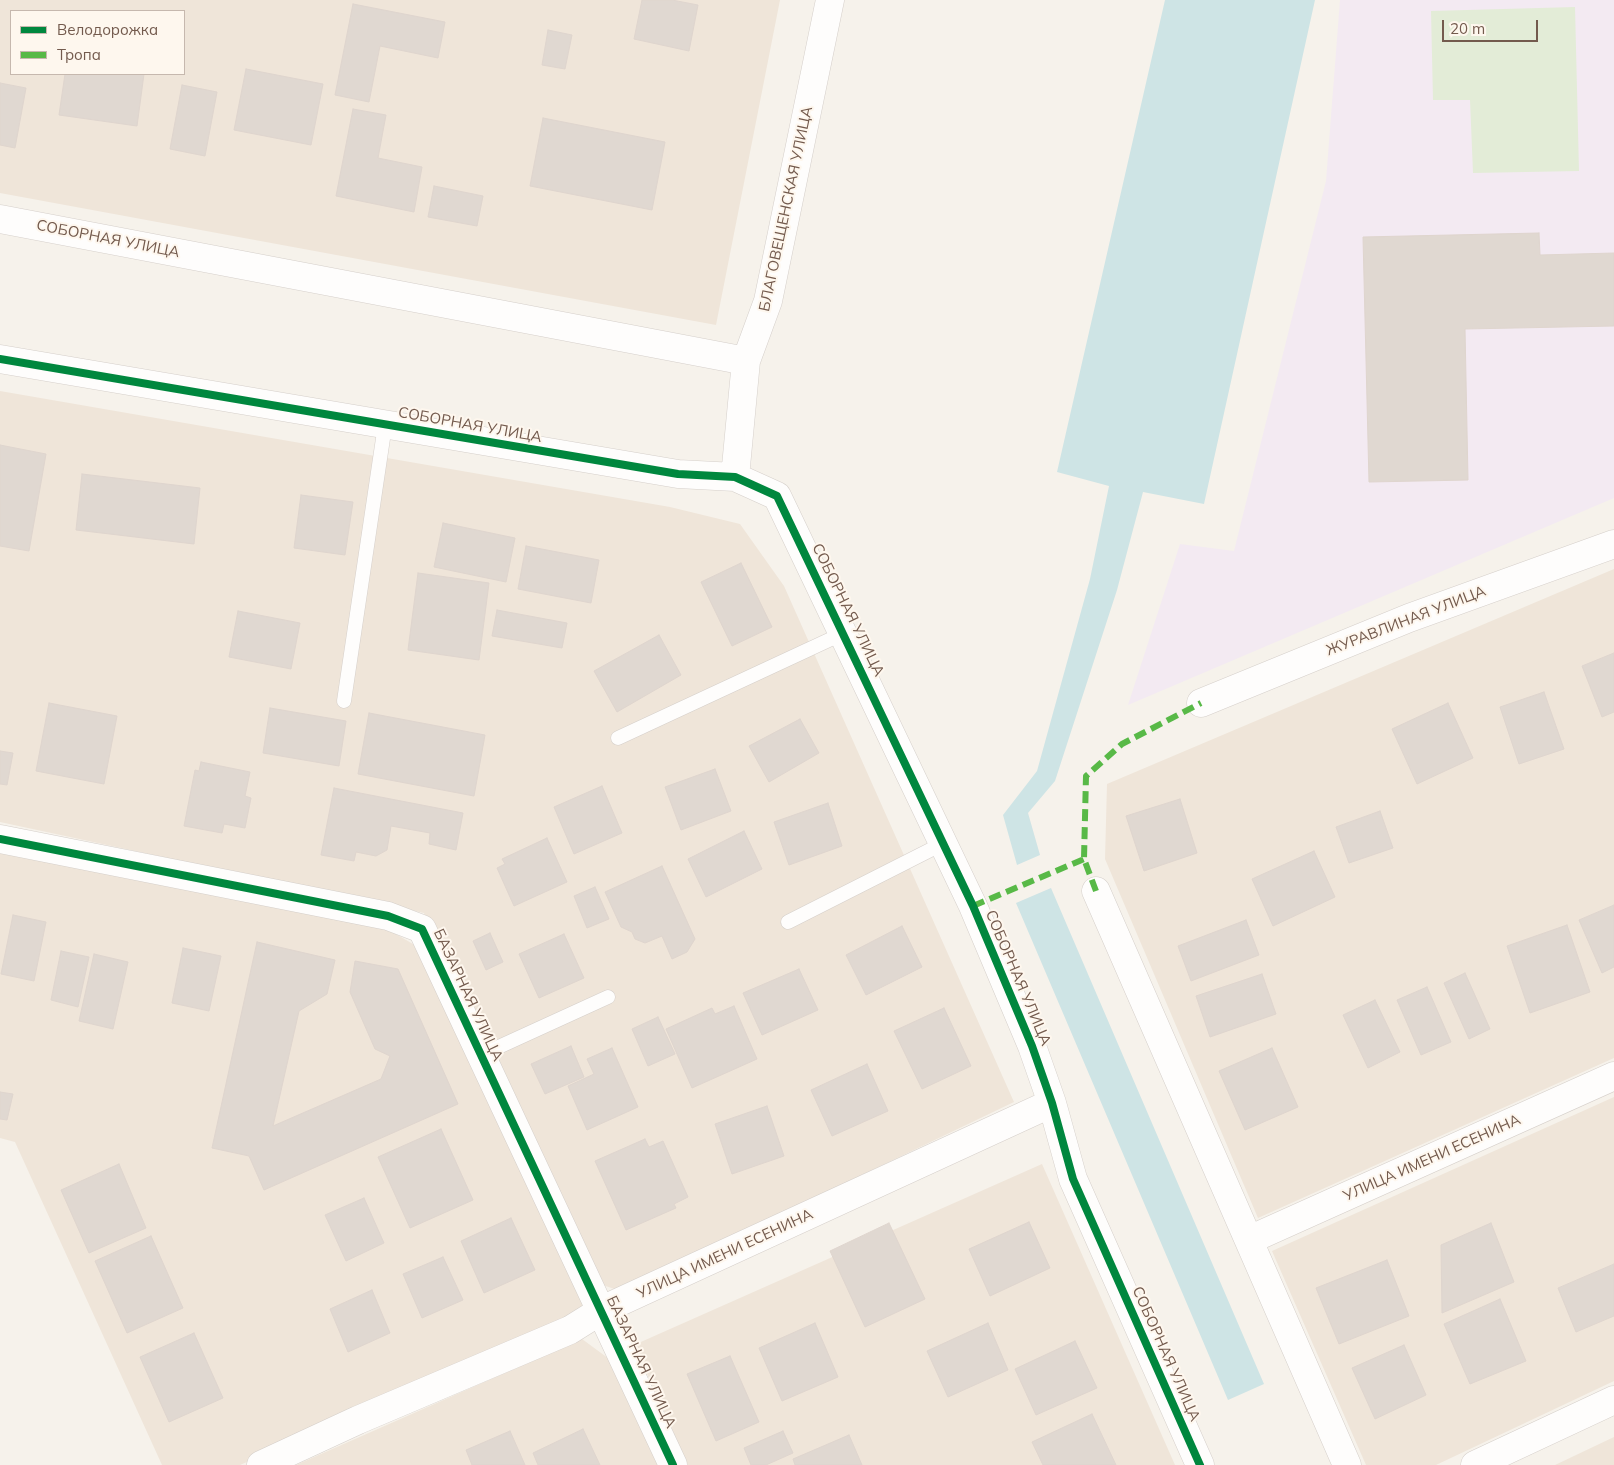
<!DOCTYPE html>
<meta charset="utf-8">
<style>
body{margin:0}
#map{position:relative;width:1614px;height:1465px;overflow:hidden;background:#f6f2eb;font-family:Mulish,sans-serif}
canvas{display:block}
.legend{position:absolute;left:10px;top:10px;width:175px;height:65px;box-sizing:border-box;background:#fef7ee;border:1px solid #c6b8ae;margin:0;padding:6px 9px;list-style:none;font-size:15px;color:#735a4d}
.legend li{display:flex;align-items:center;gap:10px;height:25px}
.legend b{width:25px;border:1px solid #c6b8ae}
.scale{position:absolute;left:1442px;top:20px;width:96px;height:22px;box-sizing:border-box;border:2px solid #735a4d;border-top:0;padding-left:6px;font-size:15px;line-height:18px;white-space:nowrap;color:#735a4d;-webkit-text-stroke:4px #fef7ee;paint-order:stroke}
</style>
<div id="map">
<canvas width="1614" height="1465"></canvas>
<ul class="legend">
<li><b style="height:6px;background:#00873e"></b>Велодорожка</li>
<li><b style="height:6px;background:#58b947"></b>Тропа</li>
</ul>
<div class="scale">20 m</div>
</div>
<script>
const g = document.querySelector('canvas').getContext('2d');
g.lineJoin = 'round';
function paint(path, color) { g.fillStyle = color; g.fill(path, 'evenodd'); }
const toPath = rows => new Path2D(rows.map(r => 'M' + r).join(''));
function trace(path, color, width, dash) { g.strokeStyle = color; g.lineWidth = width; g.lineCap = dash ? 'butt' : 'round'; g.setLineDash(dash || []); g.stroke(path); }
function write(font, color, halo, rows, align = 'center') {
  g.font = font + ' Mulish,sans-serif'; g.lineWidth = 4; g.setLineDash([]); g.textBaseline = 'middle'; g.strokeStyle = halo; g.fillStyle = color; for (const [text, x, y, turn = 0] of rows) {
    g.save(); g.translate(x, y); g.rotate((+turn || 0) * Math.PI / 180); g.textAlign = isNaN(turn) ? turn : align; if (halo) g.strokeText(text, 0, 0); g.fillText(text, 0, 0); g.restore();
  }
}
paint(toPath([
 [0,0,780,0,716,325,0,193],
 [11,11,184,11,184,74,11,74],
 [0,391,670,507,740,524,784,586,1014,1102,620,1291,600,1284,424,913,0,822],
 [1614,569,1614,1058,1258,1218,1105,859,1107,784],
 [0,850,389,930,418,947,585,1306,573,1318,240,1465,162,1465,15,1142,0,1138],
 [1614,1097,1614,1381,1436,1465,1366,1465,1272,1251],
 [1042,1164,1175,1465,688,1465,634,1345],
 [582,1339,616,1364,659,1465,296,1465],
 [1614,1437,1614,1465,1555,1465]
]), '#efe5d9');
paint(toPath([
 [1340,0,1614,0,1614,498,1128,705,1180,544,1234,551,1326,181]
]), '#f3eaf2');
paint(toPath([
 [1575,7,1579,171,1473,173,1470,100,1433,100,1431,11]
]), '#e3ecd7');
paint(toPath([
 [1165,0,1315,0,1204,504,1143,492,1117,590,1055,781,1028,813,1040,855,1017,865,1003,815,1037,771,1090,579,1109,486,1057,472],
 [1051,888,1264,1384,1228,1400,1016,903]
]), '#cee4e5');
const building = toPath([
 [642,0,672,0,698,5,689,51,634,39,642,0],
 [353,4,445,22,438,58,380,46,369,102,335,95,353,4],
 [548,30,572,35,565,69,542,65,548,30],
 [246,69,323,84,311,145,234,130,246,69],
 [65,74,144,74,137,126,59,115,65,74],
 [0,83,26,88,15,148,0,145,0,83],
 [182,85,217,92,205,156,170,149,182,85],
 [353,109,386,115,378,158,422,167,414,212,336,196,353,109],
 [543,118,665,142,652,210,530,186,543,118],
 [434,186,483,196,477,226,428,217,434,186],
 [1539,233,1540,255,1614,253,1614,326,1465,329,1468,480,1369,482,1363,237,1539,233],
 [0,445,46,454,29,551,0,546,0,445],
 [82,474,200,488,194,544,76,530,82,474],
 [301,495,353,502,345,555,294,548,301,495],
 [443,523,515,538,506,582,434,567,443,523],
 [526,546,599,560,591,603,518,589,526,546],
 [741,563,772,627,732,646,701,582,741,563],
 [418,573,489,583,479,660,408,650,418,573],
 [497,610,567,623,562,648,492,636,497,610],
 [238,611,300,623,291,669,229,657,238,611],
 [659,635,681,675,617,712,594,671,659,635],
 [1614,653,1614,712,1602,717,1582,666,1614,653],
 [1544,692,1564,749,1519,764,1500,707,1544,692],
 [49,703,117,716,104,784,36,771,49,703],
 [1448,703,1473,758,1417,784,1392,729,1448,703],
 [270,708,346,721,339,766,263,753,270,708],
 [369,713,485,735,474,796,358,774,369,713],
 [800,719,819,753,769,782,749,746,800,719],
 [0,751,13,753,7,785,0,784,0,751],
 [201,762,250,772,245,796,251,798,245,828,224,824,222,833,184,826,195,770,199,771,201,762],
 [715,769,731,811,681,830,665,787,715,769],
 [602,786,622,833,574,854,554,807,602,786],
 [334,788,463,813,456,850,429,844,430,833,391,826,387,850,376,856,356,852,354,861,321,855,334,788],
 [1180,799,1197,853,1144,871,1126,816,1180,799],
 [828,803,842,846,789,865,774,822,828,803],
 [1380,811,1393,848,1349,863,1336,827,1380,811],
 [744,831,762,869,706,897,688,859,744,831],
 [547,838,567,882,514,906,497,868,505,864,502,859,547,838],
 [1314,851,1335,897,1273,926,1252,879,1314,851],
 [662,866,695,939,687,952,672,959,662,936,645,943,635,939,632,932,621,927,605,892,662,866],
 [595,887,609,919,587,928,574,896,595,887],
 [1614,905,1614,967,1602,973,1579,920,1614,905],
 [13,915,46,922,34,981,1,974,13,915],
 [1246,920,1259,955,1191,981,1178,946,1246,920],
 [1567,925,1590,992,1530,1013,1507,946,1567,925],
 [902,926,922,967,866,995,846,955,902,926],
 [490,933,503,962,486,970,473,941,490,933],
 [564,934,584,978,539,998,519,954,564,934],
 [257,942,335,960,327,994,299,1011,273,1126,381,1079,390,1056,375,1049,350,992,355,961,398,969,458,1104,264,1190,249,1156,212,1148,257,942],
 [183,948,221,956,209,1011,172,1003,183,948],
 [61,951,89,957,78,1007,51,1000,61,951],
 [94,954,128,962,113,1029,79,1021,94,954],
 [799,969,818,1010,762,1035,743,993,799,969],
 [1465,973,1490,1029,1469,1039,1444,983,1465,973],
 [1262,974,1276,1014,1210,1037,1196,996,1262,974],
 [1427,987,1451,1042,1421,1055,1397,1000,1427,987],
 [1375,1000,1400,1052,1368,1068,1343,1015,1375,1000],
 [734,1006,757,1059,692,1088,666,1029,712,1008,715,1014,734,1006],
 [944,1008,971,1066,922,1089,894,1031,944,1008],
 [658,1017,675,1054,648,1066,632,1029,658,1017],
 [571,1046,584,1077,545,1094,531,1064,571,1046],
 [612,1048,638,1107,587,1130,568,1086,594,1074,587,1059,612,1048],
 [1272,1048,1298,1107,1245,1130,1219,1071,1272,1048],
 [867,1064,888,1111,832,1136,811,1090,867,1064],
 [0,1092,13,1094,7,1120,0,1119,0,1092],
 [767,1106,784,1156,732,1174,715,1124,767,1106],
 [441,1129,473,1200,410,1228,378,1157,441,1129],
 [645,1139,649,1147,663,1141,688,1197,674,1204,676,1208,626,1230,595,1161,645,1139],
 [119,1164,146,1228,89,1253,61,1190,119,1164],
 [364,1198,384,1243,346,1261,325,1215,364,1198],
 [511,1218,535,1270,484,1293,461,1241,511,1218],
 [1029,1222,1050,1268,990,1296,969,1249,1029,1222],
 [889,1223,925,1299,865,1327,830,1251,889,1223],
 [1491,1223,1514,1282,1442,1313,1441,1245,1491,1223],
 [151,1236,183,1308,127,1333,95,1261,151,1236],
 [443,1257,463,1300,422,1318,403,1274,443,1257],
 [1387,1260,1409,1316,1339,1344,1316,1288,1387,1260],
 [1614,1264,1614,1316,1576,1332,1558,1288,1614,1264],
 [372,1290,390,1333,348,1352,330,1309,372,1290],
 [1500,1299,1526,1361,1470,1384,1444,1324,1500,1299],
 [815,1323,838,1377,782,1401,759,1348,815,1323],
 [988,1323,1008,1370,948,1397,927,1351,988,1323],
 [194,1333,223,1398,169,1422,140,1357,194,1333],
 [1075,1341,1097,1388,1036,1415,1015,1369,1075,1341],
 [1404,1345,1426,1395,1375,1419,1352,1368,1404,1345],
 [730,1356,759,1422,716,1441,687,1374,730,1356],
 [1092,1414,1116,1465,1043,1465,1032,1442,1092,1414],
 [583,1429,600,1465,538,1465,533,1453,583,1429],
 [510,1431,525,1465,472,1465,466,1450,510,1431],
 [783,1431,793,1453,766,1465,751,1465,744,1448,783,1431],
 [849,1435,862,1465,795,1465,793,1459,849,1435]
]);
paint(building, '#e0d8d1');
trace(building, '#dfd5ce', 1);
const lane = toPath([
 [344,701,385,425],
 [618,738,844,633],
 [788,922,944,843],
 [481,1055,608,997]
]);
const street = toPath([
 [0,219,746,361],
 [0,359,678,474,735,477,777,496,973,906,1032,1046,1052,1103,1073,1179,1200,1465],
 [735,477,746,361,768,301,830,0],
 [1201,703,1409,618,1614,544],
 [0,839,388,916,422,929,673,1465],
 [1096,891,1347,1465],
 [1249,1240,1614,1076],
 [261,1465,358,1420,570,1330,602,1310,1052,1103],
 [1475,1465,1614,1400]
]);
trace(lane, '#d5cfca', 15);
trace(street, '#d5cfca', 29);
trace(lane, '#fefdfc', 14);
trace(street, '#fefdfc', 28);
trace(toPath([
 [1096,891,1084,859,1086,776,1122,744,1201,703],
 [973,906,1084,859]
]), '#58b947', 6, [12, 6]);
trace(toPath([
 [0,359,678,474,735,477,777,496,973,906,1032,1046,1052,1103,1073,1179,1200,1465],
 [0,839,388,916,422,929,673,1465]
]), '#00873e', 8);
write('15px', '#735a4d', '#fef7ee', [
 ["БЛАГОВЕЩЕНСКАЯ УЛИЦА",786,209,-78],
 ["СОБОРНАЯ УЛИЦА",108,239,11],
 ["СОБОРНАЯ УЛИЦА",470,425,10],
 ["СОБОРНАЯ УЛИЦА",848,610,64],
 ["ЖУРАВЛИНАЯ УЛИЦА",1406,621,-21],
 ["СОБОРНАЯ УЛИЦА",1018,978,67],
 ["БАЗАРНАЯ УЛИЦА",468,995,65],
 ["УЛИЦА ИМЕНИ ЕСЕНИНА",1432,1158,-24],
 ["УЛИЦА ИМЕНИ ЕСЕНИНА",725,1254,-25],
 ["СОБОРНАЯ УЛИЦА",1166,1354,66],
 ["БАЗАРНАЯ УЛИЦА",641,1362,65]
]);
</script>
